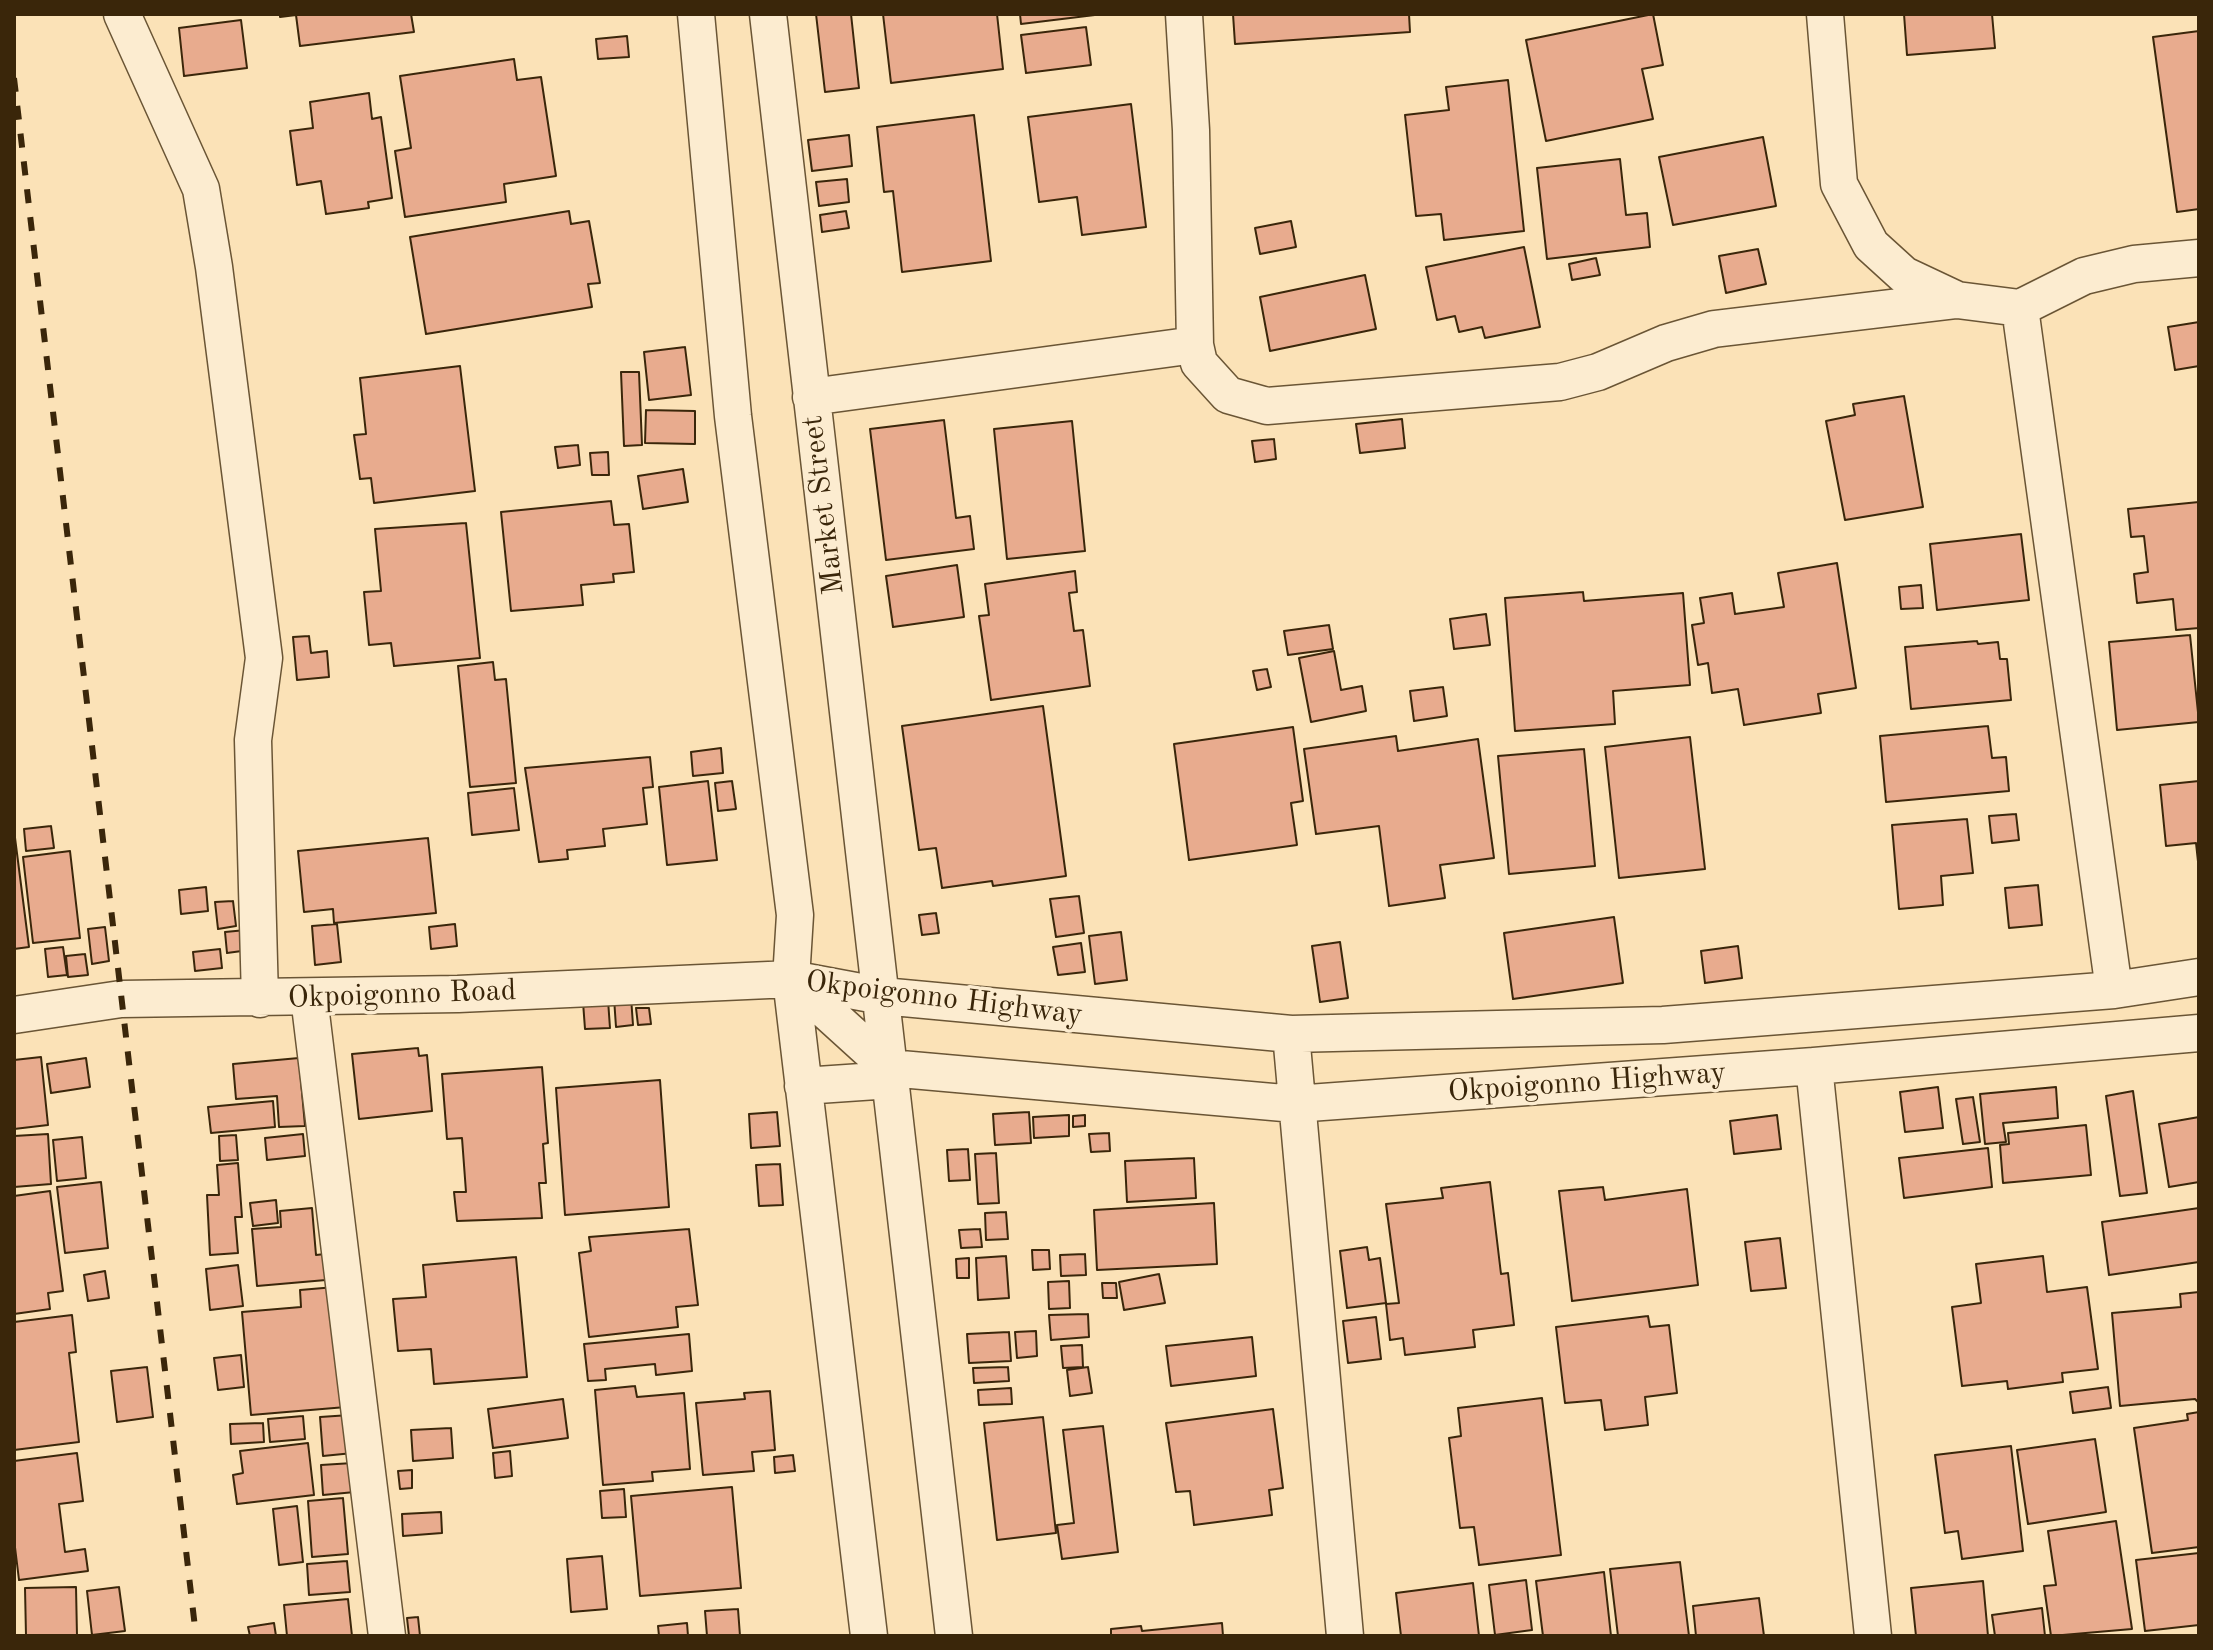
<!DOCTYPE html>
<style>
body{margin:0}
#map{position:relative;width:2213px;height:1650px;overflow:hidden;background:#fbe2b7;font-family:"Old Standard TT",serif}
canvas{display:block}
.frame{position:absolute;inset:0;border:16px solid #3a260a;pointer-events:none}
</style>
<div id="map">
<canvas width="2213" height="1650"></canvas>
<div class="frame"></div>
</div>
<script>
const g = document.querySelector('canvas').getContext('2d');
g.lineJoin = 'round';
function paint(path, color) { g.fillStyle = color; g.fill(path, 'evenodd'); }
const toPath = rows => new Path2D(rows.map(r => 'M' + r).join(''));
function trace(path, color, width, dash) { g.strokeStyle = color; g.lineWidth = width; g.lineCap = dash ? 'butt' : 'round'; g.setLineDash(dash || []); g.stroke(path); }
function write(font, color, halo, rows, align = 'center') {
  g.font = font + ' "Old Standard TT",serif'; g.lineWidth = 7; g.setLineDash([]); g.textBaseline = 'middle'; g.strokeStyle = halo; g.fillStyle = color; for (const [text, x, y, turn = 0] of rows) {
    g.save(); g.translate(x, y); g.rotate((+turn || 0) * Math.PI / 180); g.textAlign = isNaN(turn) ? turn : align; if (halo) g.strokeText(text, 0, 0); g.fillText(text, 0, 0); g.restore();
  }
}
const building = toPath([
 [280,14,411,14,414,32,300,46,296,15,280,17,280,14],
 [816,14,851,14,859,88,825,92,816,14],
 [883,14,997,14,1003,69,891,83,883,14],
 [1020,14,1103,14,1021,24,1020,14],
 [1233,14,1409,14,1410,32,1235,44,1233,14],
 [1653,14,1663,65,1642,69,1653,119,1546,141,1526,40,1653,14],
 [1904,14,1992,14,1995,48,1907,55,1904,14],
 [241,20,247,68,184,76,179,28,241,20],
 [1086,27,1091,65,1026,73,1021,35,1086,27],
 [2199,31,2199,209,2177,212,2153,37,2199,31],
 [627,36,629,57,598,59,596,39,627,36],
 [514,59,517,80,541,77,556,176,504,184,506,202,405,217,395,151,411,148,400,76,514,59],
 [1508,80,1524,231,1444,240,1441,214,1416,216,1405,115,1449,110,1446,87,1508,80],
 [369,93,372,119,381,117,392,198,368,202,369,208,326,214,321,181,297,185,290,131,313,128,310,102,369,93],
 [1131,104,1146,227,1082,235,1077,197,1039,202,1028,117,1131,104],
 [974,115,991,261,902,272,893,191,884,192,877,127,974,115],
 [849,135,852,166,812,171,808,140,849,135],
 [1763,137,1776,206,1673,225,1659,157,1763,137],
 [1620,159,1626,215,1647,213,1650,247,1547,259,1537,168,1620,159],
 [847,179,849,202,819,206,816,182,847,179],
 [569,211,571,224,589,221,600,283,588,284,592,307,426,334,410,237,569,211],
 [846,211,849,228,822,232,820,215,846,211],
 [1291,221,1296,247,1260,254,1255,228,1291,221],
 [1524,247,1540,327,1485,338,1482,327,1459,332,1455,316,1437,320,1426,267,1524,247],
 [1758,249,1766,284,1726,293,1719,256,1758,249],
 [1596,258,1600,275,1572,280,1569,264,1596,258],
 [1365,275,1376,329,1270,351,1260,297,1365,275],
 [2199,322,2199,366,2175,370,2168,327,2199,322],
 [685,347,691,395,649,400,644,352,685,347],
 [460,366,475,491,374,503,371,478,360,479,354,435,366,434,360,378,460,366],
 [621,372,639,372,642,445,624,446,621,372],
 [1904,396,1923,507,1845,520,1826,421,1855,415,1853,404,1904,396],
 [646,410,695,411,695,444,645,443,646,410],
 [1402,419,1405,448,1360,453,1356,424,1402,419],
 [944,420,956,518,970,516,974,549,886,560,870,429,944,420],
 [1072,421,1085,551,1007,559,994,429,1072,421],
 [1274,439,1276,459,1255,462,1252,441,1274,439],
 [578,445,580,465,558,468,555,447,578,445],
 [608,452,609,475,592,475,590,453,608,452],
 [683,469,688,502,643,509,638,476,683,469],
 [611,501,614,525,629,524,634,572,613,574,614,582,581,585,583,605,511,611,501,512,611,501],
 [2199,502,2199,628,2176,630,2173,599,2137,603,2134,574,2148,572,2144,536,2131,537,2128,509,2199,502],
 [466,523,480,658,394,666,391,643,369,645,364,592,381,591,375,529,466,523],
 [2021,534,2029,600,1937,610,1930,544,2021,534],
 [1837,563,1856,688,1818,694,1821,713,1744,725,1738,689,1712,693,1708,663,1698,665,1692,625,1704,623,1700,598,1732,593,1735,614,1784,607,1778,573,1837,563],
 [957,565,964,617,893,627,886,576,957,565],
 [1075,571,1077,592,1069,593,1074,631,1083,630,1090,686,991,700,979,616,989,615,985,584,1075,571],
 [1921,585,1923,608,1901,609,1899,587,1921,585],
 [1583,592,1584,601,1683,593,1690,685,1613,691,1615,724,1515,731,1505,598,1583,592],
 [1486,614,1490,645,1454,649,1450,619,1486,614],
 [1329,625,1333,649,1288,655,1284,631,1329,625],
 [2190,635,2199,722,2117,730,2109,642,2190,635],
 [309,636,311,653,327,651,329,677,297,680,293,637,309,636],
 [1977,641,1978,644,1998,642,2000,659,2007,659,2011,700,1911,709,1905,647,1977,641],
 [1334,651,1341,690,1362,686,1366,711,1311,722,1299,658,1334,651],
 [493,662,495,680,506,679,516,783,470,787,458,666,493,662],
 [1267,669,1271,687,1257,690,1253,671,1267,669],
 [1443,687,1447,716,1414,721,1410,691,1443,687],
 [1043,706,1066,876,993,886,992,881,942,888,936,848,919,850,902,726,1043,706],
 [1988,726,1992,758,2006,757,2009,791,1886,802,1880,736,1988,726],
 [1293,727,1303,801,1291,803,1297,845,1189,860,1174,744,1293,727],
 [1396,736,1398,751,1478,739,1494,858,1440,865,1445,898,1389,906,1379,826,1316,834,1304,749,1396,736],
 [1690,737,1705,869,1619,878,1605,747,1690,737],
 [721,748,723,773,693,776,691,752,721,748],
 [1584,749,1595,866,1509,874,1498,756,1584,749],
 [650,757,653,787,643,788,647,824,603,829,605,846,567,850,568,859,539,862,525,768,650,757],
 [708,781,717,860,667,865,659,787,708,781],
 [732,781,736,809,718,811,715,783,732,781],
 [2199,781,2199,871,2196,843,2166,846,2160,785,2199,781],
 [514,788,519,830,472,835,468,793,514,788],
 [2016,814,2019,840,1992,843,1989,816,2016,814],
 [1967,819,1973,873,1941,876,1943,905,1899,909,1892,825,1967,819],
 [51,826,54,848,26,851,24,829,51,826],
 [14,830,29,947,14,949,14,830],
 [428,838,436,913,334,923,333,909,304,912,298,851,428,838],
 [70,851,80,938,33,943,23,857,70,851],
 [2038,885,2042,925,2009,928,2005,888,2038,885],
 [206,887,208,911,181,914,179,890,206,887],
 [1079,896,1084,933,1056,937,1050,899,1079,896],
 [233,901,236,926,218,929,215,902,233,901],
 [936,913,939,933,922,935,919,915,936,913],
 [1614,917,1623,983,1513,999,1504,933,1614,917],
 [337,924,341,962,315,965,312,926,337,924],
 [455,924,457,946,431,949,429,927,455,924],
 [105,927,109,961,92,964,88,929,105,927],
 [246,930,249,950,227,953,225,932,246,930],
 [1121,932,1127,980,1095,984,1089,936,1121,932],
 [1340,942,1348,998,1320,1002,1312,946,1340,942],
 [1081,943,1085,972,1058,975,1053,947,1081,943],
 [1738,946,1742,978,1705,983,1701,951,1738,946],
 [63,947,67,975,48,977,45,949,63,947],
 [220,949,222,968,195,971,193,952,220,949],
 [85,954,88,975,68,977,66,956,85,954],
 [631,997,633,1025,616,1027,614,998,631,997],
 [608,1000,610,1028,585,1029,583,1002,608,1000],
 [636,1008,649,1008,651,1024,638,1025,636,1008],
 [418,1048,419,1056,427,1055,432,1111,359,1119,352,1054,418,1048],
 [41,1057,48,1125,14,1129,14,1060,41,1057],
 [86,1058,90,1087,51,1093,47,1064,86,1058],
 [299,1058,305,1126,279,1127,277,1096,236,1099,233,1064,299,1058],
 [542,1067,548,1143,543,1144,546,1183,539,1183,542,1218,457,1221,454,1192,466,1192,462,1138,447,1139,442,1074,542,1067],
 [660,1080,669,1207,565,1215,556,1088,660,1080],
 [1938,1087,1943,1128,1905,1132,1900,1092,1938,1087],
 [2056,1087,2058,1118,2003,1123,2006,1142,1985,1144,1980,1094,2056,1087],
 [2133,1091,2147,1193,2120,1196,2106,1096,2133,1091],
 [1973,1097,1980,1142,1963,1144,1956,1099,1973,1097],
 [273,1101,275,1127,211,1133,208,1107,273,1101],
 [777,1112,780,1146,751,1148,749,1114,777,1112],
 [1029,1112,1031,1143,995,1145,993,1114,1029,1112],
 [1069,1115,1069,1136,1034,1138,1033,1117,1069,1115],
 [1085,1115,1085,1126,1073,1127,1073,1116,1085,1115],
 [1777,1115,1781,1149,1734,1154,1730,1121,1777,1115],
 [2199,1117,2199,1182,2169,1187,2159,1124,2199,1117],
 [2086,1125,2091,1175,2003,1183,2000,1145,2009,1144,2008,1133,2086,1125],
 [1109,1133,1110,1151,1091,1152,1089,1134,1109,1133],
 [48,1134,51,1184,14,1187,14,1136,48,1134],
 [303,1134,305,1156,267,1160,265,1138,303,1134],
 [236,1135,238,1160,220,1161,219,1136,236,1135],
 [82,1137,86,1178,57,1181,53,1140,82,1137],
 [1988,1148,1992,1187,1904,1198,1899,1158,1988,1148],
 [968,1149,970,1180,949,1181,947,1150,968,1149],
 [996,1153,999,1203,978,1204,975,1154,996,1153],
 [1194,1158,1196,1198,1127,1202,1125,1161,1194,1158],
 [238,1163,242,1217,235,1217,238,1253,210,1255,207,1195,219,1195,217,1165,238,1163],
 [780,1164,783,1205,759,1206,756,1165,780,1164],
 [101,1182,108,1248,65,1253,57,1187,101,1182],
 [1490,1182,1501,1274,1508,1273,1514,1325,1473,1330,1475,1347,1405,1355,1403,1338,1390,1340,1386,1304,1399,1303,1386,1204,1443,1198,1441,1188,1490,1182],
 [1603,1187,1605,1200,1687,1189,1698,1285,1572,1301,1559,1191,1603,1187],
 [50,1191,63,1291,48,1293,50,1309,14,1314,14,1196,50,1191],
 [276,1200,278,1223,253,1226,250,1203,276,1200],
 [1214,1203,1217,1264,1097,1270,1094,1210,1214,1203],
 [312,1208,316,1255,325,1254,326,1280,257,1286,252,1229,281,1227,280,1211,312,1208],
 [2199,1208,2199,1262,2109,1275,2102,1222,2199,1208],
 [1006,1212,1008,1239,986,1240,985,1213,1006,1212],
 [689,1229,698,1305,676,1307,678,1327,589,1337,579,1253,591,1251,589,1237,689,1229],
 [980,1229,982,1247,961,1248,959,1230,980,1229],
 [1780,1238,1786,1288,1751,1291,1745,1242,1780,1238],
 [1367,1247,1369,1260,1380,1258,1386,1303,1347,1308,1340,1251,1367,1247],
 [1032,1250,1049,1250,1050,1269,1033,1270,1032,1250],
 [1085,1254,1086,1275,1061,1276,1060,1255,1085,1254],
 [1006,1256,1009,1298,978,1300,976,1258,1006,1256],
 [2043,1256,2047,1292,2087,1287,2098,1369,2062,1373,2063,1382,2008,1389,2007,1381,1962,1386,1952,1307,1981,1303,1976,1264,2043,1256],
 [516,1257,527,1377,434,1384,431,1349,398,1351,393,1299,426,1297,423,1265,516,1257],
 [969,1258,969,1278,957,1278,956,1259,969,1258],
 [238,1265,243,1306,210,1310,206,1269,238,1265],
 [105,1271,109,1298,88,1301,84,1275,105,1271],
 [1159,1274,1165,1303,1124,1310,1119,1282,1159,1274],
 [1069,1281,1070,1308,1049,1309,1048,1282,1069,1281],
 [1102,1283,1116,1283,1117,1298,1103,1298,1102,1283],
 [335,1287,346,1407,251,1415,242,1312,301,1307,300,1290,335,1287],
 [2199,1292,2199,1403,2195,1399,2120,1406,2112,1313,2181,1307,2180,1294,2199,1292],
 [1088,1314,1089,1337,1051,1340,1049,1315,1088,1314],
 [72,1315,76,1352,69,1353,79,1442,14,1450,14,1322,72,1315],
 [1648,1316,1650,1327,1669,1325,1677,1393,1645,1397,1648,1425,1605,1430,1601,1400,1565,1403,1556,1327,1648,1316],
 [1376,1317,1381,1359,1348,1363,1343,1321,1376,1317],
 [1036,1331,1037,1356,1017,1358,1015,1332,1036,1331],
 [1009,1332,1011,1361,969,1363,967,1334,1009,1332],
 [689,1334,692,1371,656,1375,655,1364,605,1369,606,1380,588,1381,584,1344,689,1334],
 [1252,1337,1256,1376,1171,1386,1166,1346,1252,1337],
 [1082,1345,1083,1367,1063,1368,1061,1346,1082,1345],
 [241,1355,244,1387,218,1390,214,1358,241,1355],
 [147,1367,153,1417,117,1422,111,1371,147,1367],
 [1008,1367,1009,1381,974,1383,973,1368,1008,1367],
 [1088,1367,1092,1393,1070,1396,1067,1370,1088,1367],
 [635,1386,637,1397,684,1393,690,1469,652,1472,653,1481,603,1485,595,1390,635,1386],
 [2108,1387,2111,1408,2073,1413,2070,1392,2108,1387],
 [1011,1388,1012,1404,979,1405,978,1390,1011,1388],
 [770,1391,775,1450,752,1452,754,1471,703,1475,696,1403,745,1399,744,1393,770,1391],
 [1542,1398,1561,1555,1479,1565,1474,1527,1460,1528,1449,1438,1461,1436,1458,1408,1542,1398],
 [563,1399,568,1438,493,1448,488,1409,563,1399],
 [1273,1409,1283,1488,1269,1490,1272,1515,1194,1525,1190,1491,1176,1492,1166,1423,1273,1409],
 [2199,1412,2199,1547,2152,1553,2134,1428,2188,1420,2187,1414,2199,1412],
 [350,1415,353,1453,323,1456,320,1417,350,1415],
 [303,1416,305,1439,270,1442,268,1419,303,1416],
 [1043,1417,1056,1533,997,1540,984,1423,1043,1417],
 [263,1423,264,1442,231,1444,230,1424,263,1423],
 [1103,1426,1118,1552,1062,1559,1057,1525,1074,1523,1063,1430,1103,1426],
 [451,1428,453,1458,413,1461,411,1430,451,1428],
 [2095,1439,2106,1512,2028,1524,2017,1450,2095,1439],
 [308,1443,314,1495,237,1504,233,1475,243,1473,240,1451,308,1443],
 [2011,1446,2023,1551,1962,1559,1958,1531,1945,1533,1935,1455,2011,1446],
 [510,1451,512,1476,495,1478,493,1453,510,1451],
 [77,1453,83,1501,59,1504,65,1552,85,1549,88,1571,19,1580,14,1539,14,1461,77,1453],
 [793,1455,795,1471,775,1473,774,1457,793,1455],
 [353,1463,355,1492,323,1495,321,1465,353,1463],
 [412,1470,412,1488,400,1489,398,1471,412,1470],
 [732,1487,741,1588,640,1596,631,1496,732,1487],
 [624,1489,626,1517,602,1518,600,1491,624,1489],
 [343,1498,348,1554,312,1557,308,1501,343,1498],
 [297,1506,303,1562,279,1565,273,1509,297,1506],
 [441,1512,442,1533,403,1536,402,1514,441,1512],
 [2116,1521,2132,1629,2051,1636,2044,1586,2056,1585,2048,1531,2116,1521],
 [2199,1553,2199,1625,2145,1631,2136,1560,2199,1553],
 [602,1556,607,1609,571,1612,567,1559,602,1556],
 [347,1561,350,1592,309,1595,307,1564,347,1561],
 [1680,1562,1689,1636,1618,1636,1610,1569,1680,1562],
 [1604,1572,1611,1636,1543,1636,1536,1581,1604,1572],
 [1526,1580,1532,1630,1495,1635,1489,1585,1526,1580],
 [1983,1581,1988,1636,1916,1636,1911,1588,1983,1581],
 [1473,1583,1479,1636,1401,1636,1396,1593,1473,1583],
 [76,1587,77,1636,26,1636,25,1588,76,1587],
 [119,1587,125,1631,92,1635,87,1591,119,1587],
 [1759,1598,1764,1636,1696,1636,1693,1606,1759,1598],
 [348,1599,352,1636,287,1636,284,1605,348,1599],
 [2042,1608,2045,1636,1995,1636,1992,1615,2042,1608],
 [738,1609,740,1636,707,1636,705,1611,738,1609],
 [418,1617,420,1636,409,1636,407,1618,418,1617],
 [274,1623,276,1636,250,1636,248,1627,274,1623],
 [687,1623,688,1636,659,1636,658,1626,687,1623],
 [1222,1623,1223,1636,1111,1636,1111,1629,1141,1626,1142,1631,1222,1623]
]);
paint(building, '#e8ab8e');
trace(building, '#3a260a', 2);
const minor = toPath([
 [122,14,201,189,214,267,264,658,253,740,260,999],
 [696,14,733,416,795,915,791,979,869,1636],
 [768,14,954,1636],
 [1184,14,1191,130,1195,345,1199,363,1228,395,1267,406,1560,382,1598,372,1666,343,1714,329,1957,300,2020,308,2084,276,2134,264,2199,258],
 [1825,14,1839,184,1871,245,1904,275,1955,299],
 [2020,308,2114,990],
 [811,397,1195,345],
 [792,980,889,1068,1295,1104,1814,1066,2199,1033],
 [309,997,387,1636],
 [14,1015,121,999,458,994,791,979,882,996,1291,1034,1663,1025,2114,990,2199,977],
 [1291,1034,1345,1636],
 [1814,1066,1873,1636],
 [803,1086,891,1080]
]);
trace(minor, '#6a5535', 39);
trace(minor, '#fcecd0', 36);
trace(toPath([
 [14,78,196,1636]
]), '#3a260a', 6, [14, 14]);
write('30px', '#3a260a', '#fcecd0', [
 ["Market Street",824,505,-97],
 ["Okpoigonno Road",402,995,-2],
 ["Okpoigonno Highway",944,999,7],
 ["Okpoigonno Highway",1587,1083,-4]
]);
</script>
